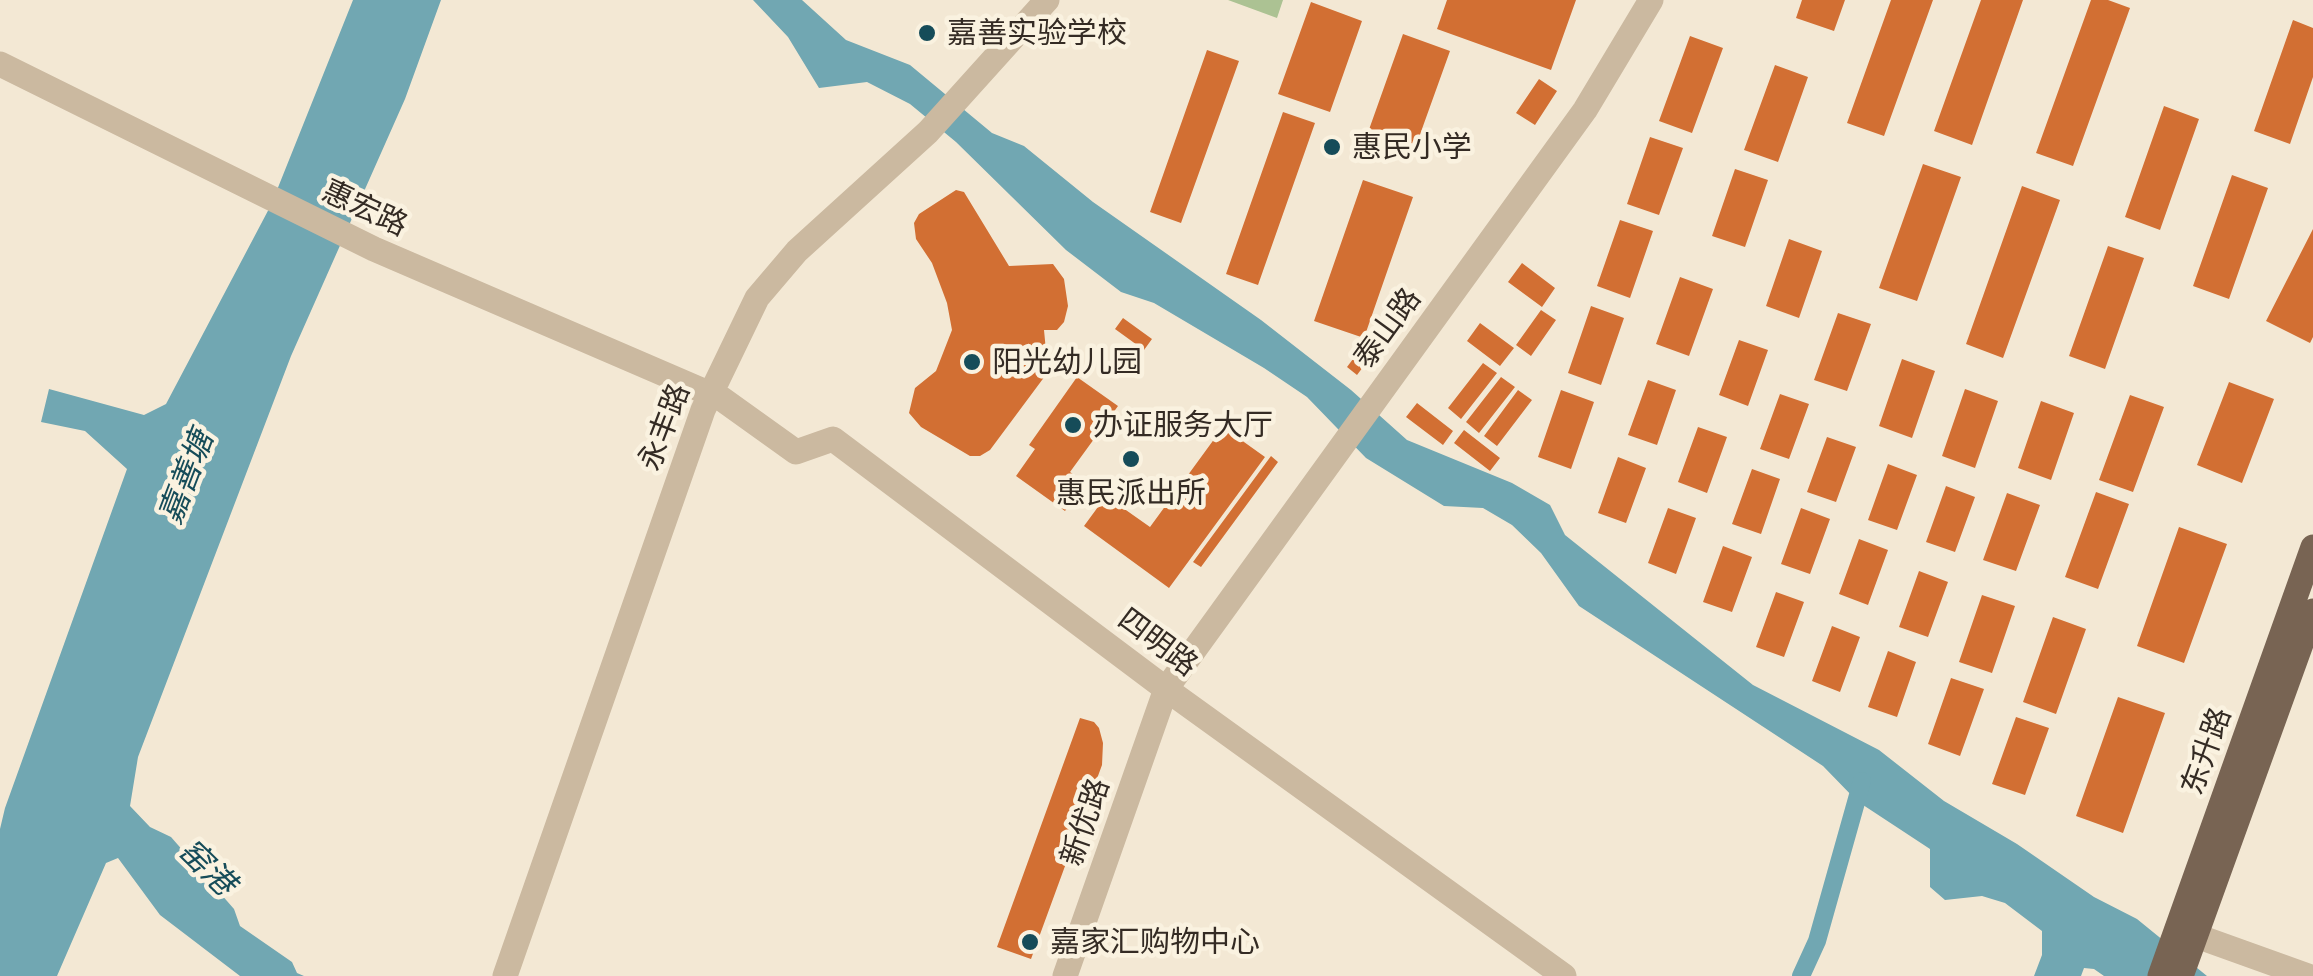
<!DOCTYPE html>
<meta charset="utf-8">
<style>
body{margin:0}
canvas{display:block;background:#f3e8d4}
</style>
<canvas width="2313" height="976"></canvas>
<script>
const g = document.querySelector('canvas').getContext('2d');
g.lineJoin = 'round';
function paint(path, color) { g.fillStyle = color; g.fill(path, 'evenodd'); }
const toPath = rows => new Path2D(rows.map(r => 'M' + r).join(''));
function trace(path, color, width, dash) { g.strokeStyle = color; g.lineWidth = width; g.lineCap = dash ? 'butt' : 'round'; g.setLineDash(dash || []); g.stroke(path); }
function write(font, color, halo, rows, align = 'center') {
  g.font = font + ' Barlow,"Noto Sans SC",sans-serif'; g.lineWidth = 9; g.setLineDash([]); g.textBaseline = 'middle'; g.strokeStyle = halo; g.fillStyle = color; for (const [text, x, y, turn = 0] of rows) {
    g.save(); g.translate(x, y); g.rotate((+turn || 0) * Math.PI / 180); g.textAlign = isNaN(turn) ? turn : align; if (halo) g.strokeText(text, 0, 0); g.fillText(text, 0, 0); g.restore();
  }
}
paint(toPath([
 [1228,0,1283,0,1277,18]
]), '#acc293');
paint(toPath([
 [353,0,441,0,405,99,291,356,138,757,130,806,150,827,171,837,234,909,240,926,292,962,297,973,304,976,240,976,160,915,118,858,106,863,57,976,0,976,0,829,5,808,127,469,85,431,41,422,49,389,144,415,166,404,271,205],
 [753,0,802,0,846,40,910,65,992,133,1024,146,1093,202,1261,320,1351,390,1407,440,1512,483,1550,505,1565,535,1753,685,1879,750,1944,801,2017,844,2094,897,2137,919,2207,976,2104,976,2094,969,2084,968,2081,976,2034,976,2042,955,2042,931,2005,903,1982,896,1945,900,1930,887,1930,849,1857,801,1823,766,1579,606,1541,553,1512,525,1483,508,1444,506,1366,458,1307,397,1264,368,1154,303,1121,292,1066,250,956,142,910,104,867,82,819,88,788,37]
]), '#71a7b2');
trace(toPath([
 [1801,976,1817,941,1862,781]
]), '#71a7b2', 18);
paint(toPath([
 [1447,0,1576,0,1551,70,1437,29],
 [1802,0,1845,0,1834,31,1796,18],
 [1891,0,1933,0,1884,136,1847,123],
 [1981,0,2023,0,1972,145,1934,131],
 [2091,0,2108,0,2130,8,2073,166,2036,153],
 [1311,2,1362,21,1330,112,1278,94],
 [2293,20,2313,28,2313,77,2290,144,2254,131],
 [1403,34,1450,51,1413,154,1366,138],
 [1690,36,1723,48,1692,133,1659,121],
 [1207,50,1239,61,1181,223,1150,212],
 [1775,65,1808,77,1778,162,1744,150],
 [1539,79,1557,91,1535,125,1516,113],
 [2164,106,2199,119,2160,230,2125,217],
 [1283,112,1315,123,1258,285,1226,274],
 [1650,137,1683,148,1659,215,1627,204],
 [1923,164,1961,177,1917,301,1879,288],
 [1735,169,1768,180,1745,247,1712,236],
 [2232,175,2268,188,2229,299,2193,286],
 [1363,180,1413,197,1364,338,1314,321],
 [2022,186,2060,200,2003,358,1966,344],
 [956,190,964,192,1009,266,1053,264,1064,279,1068,306,1064,322,1057,330,1044,330,1048,372,990,450,980,456,970,456,921,427,909,413,915,388,936,371,952,330,947,303,932,263,916,239,914,223,919,214],
 [1620,220,1653,231,1630,298,1597,286],
 [2313,229,2313,337,2310,343,2266,321],
 [1789,239,1822,251,1799,318,1766,306],
 [2108,246,2144,258,2105,369,2069,356],
 [1522,263,1555,288,1542,307,1508,282],
 [1680,277,1713,289,1689,356,1656,344],
 [1591,306,1624,318,1601,385,1568,373],
 [1541,310,1556,320,1531,356,1516,345],
 [1838,313,1871,324,1847,391,1814,380],
 [1123,318,1152,339,1144,350,1115,329],
 [1480,323,1514,348,1500,366,1467,341],
 [1368,339,1378,347,1357,375,1347,367],
 [1739,340,1768,350,1748,406,1719,395],
 [1902,359,1935,371,1912,438,1879,426],
 [1483,363,1497,373,1461,419,1448,408],
 [1077,377,1118,406,1070,472,1085,483,1065,511,1016,476,1035,449,1029,445],
 [1501,377,1515,387,1479,433,1466,422],
 [1648,380,1676,390,1657,445,1628,435],
 [2229,382,2274,399,2242,483,2197,465],
 [1965,389,1998,401,1975,468,1942,456],
 [1518,390,1532,400,1497,446,1484,436],
 [1561,390,1594,402,1571,469,1538,457],
 [1780,394,1809,404,1789,459,1760,449],
 [2130,395,2164,407,2133,492,2099,480],
 [2041,401,2074,413,2051,480,2018,468],
 [1417,403,1453,431,1443,445,1406,417],
 [1223,427,1265,457,1169,588,1084,526,1106,496,1150,527],
 [1698,427,1727,437,1707,493,1678,482],
 [1464,430,1500,458,1490,471,1454,443],
 [1827,437,1856,447,1836,502,1807,492],
 [1271,456,1278,462,1201,567,1193,562],
 [1618,457,1646,468,1626,523,1598,513],
 [1888,464,1917,475,1897,530,1868,520],
 [1752,469,1780,479,1761,534,1732,524],
 [1946,486,1975,497,1955,552,1926,542],
 [2096,492,2129,504,2098,589,2065,577],
 [2007,493,2040,505,2016,571,1983,560],
 [1668,508,1696,518,1676,574,1648,563],
 [1801,508,1830,519,1810,574,1781,564],
 [2179,527,2227,544,2184,663,2137,646],
 [1859,539,1888,550,1868,605,1839,594],
 [1723,546,1752,557,1732,612,1703,602],
 [1919,571,1948,582,1928,637,1899,627],
 [1776,592,1804,602,1784,657,1756,647],
 [1982,595,2015,606,1992,673,1959,662],
 [2053,617,2086,629,2056,714,2023,702],
 [1832,626,1860,637,1840,692,1812,681],
 [1888,651,1916,662,1897,717,1868,707],
 [1951,678,1984,689,1960,756,1928,744],
 [2118,697,2165,713,2123,833,2076,816],
 [2016,717,2049,728,2025,795,1992,784],
 [1080,718,1094,722,1099,728,1103,743,1102,765,1031,959,997,947]
]), '#d26f33');
trace(toPath([
 [0,64,374,249,722,399,796,452,833,439,1166,689,1564,976],
 [2177,929,2308,976],
 [505,976,703,410,757,298,797,251,928,132,1047,0],
 [1065,976,1166,689,1585,110,1651,0]
]), '#cbb9a0', 25);
trace(toPath([
 [2160,976,2313,547],
 [2181,976,2313,611]
]), '#786453', 25);
for (const [x, y, r, color] of [
 [927,33,10,"#164c59"],
 [1332,147,10,"#164c59"],
 [972,362,10,"#164c59"],
 [1073,425,10,"#164c59"],
 [1131,459,10,"#164c59"],
 [1030,942,10,"#164c59"]
]) { const dot = new Path2D(); dot.arc(x, y, r, 0, 2 * Math.PI); g.fillStyle = color; g.fill(dot); trace(dot, '#faf2e0', 4); }
write('30px', '#342b24', '#faf2e0', [
 ["嘉善实验学校",947,33],
 ["惠民小学",1352,147],
 ["阳光幼儿园",992,362],
 ["办证服务大厅",1093,425],
 ["惠民派出所",1131,493,"center"],
 ["嘉家汇购物中心",1050,942]
], 'left');
write('30px', '#342b24', '#faf2e0', [
 ["惠宏路",365,208,25],
 ["泰山路",1387,328,-54],
 ["永丰路",664,427,-69],
 ["四明路",1158,642,37],
 ["东升路",2206,751,-70],
 ["新优路",1085,822,-71]
]);
write('italic 32px', '#164c59', '#faf2e0', [
 ["嘉善塘",186,477,-69],
 ["窑港",207,867,44]
]);
</script>
